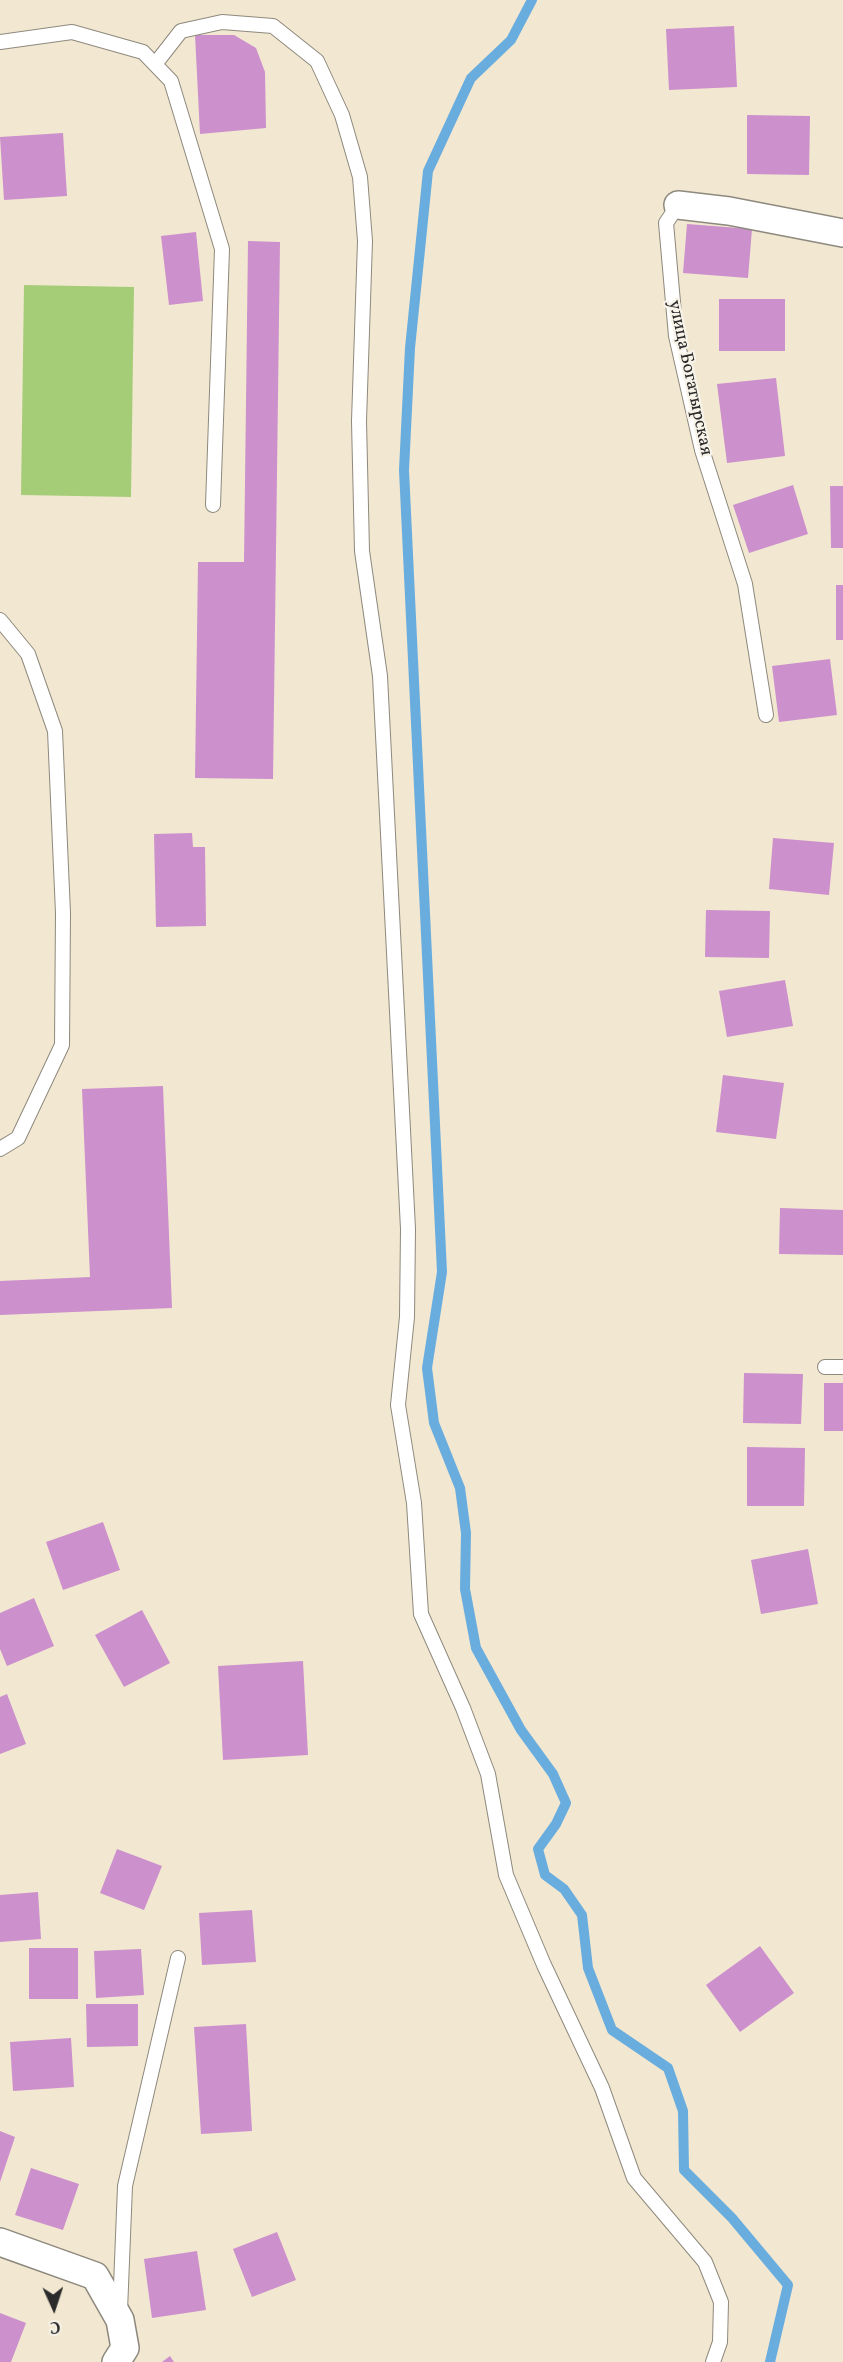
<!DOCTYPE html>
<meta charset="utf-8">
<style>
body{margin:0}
#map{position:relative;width:843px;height:2362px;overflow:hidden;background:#f2e7d0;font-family:Vollkorn,serif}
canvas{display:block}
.north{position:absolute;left:24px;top:2278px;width:60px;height:60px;-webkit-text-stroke:4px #f7f3e8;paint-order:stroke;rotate:177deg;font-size:16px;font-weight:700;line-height:24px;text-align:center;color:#2b2b2b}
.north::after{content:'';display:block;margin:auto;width:21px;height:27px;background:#2b2b2b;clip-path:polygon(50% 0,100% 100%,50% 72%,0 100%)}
</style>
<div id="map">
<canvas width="843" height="2362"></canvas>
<div class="north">С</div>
</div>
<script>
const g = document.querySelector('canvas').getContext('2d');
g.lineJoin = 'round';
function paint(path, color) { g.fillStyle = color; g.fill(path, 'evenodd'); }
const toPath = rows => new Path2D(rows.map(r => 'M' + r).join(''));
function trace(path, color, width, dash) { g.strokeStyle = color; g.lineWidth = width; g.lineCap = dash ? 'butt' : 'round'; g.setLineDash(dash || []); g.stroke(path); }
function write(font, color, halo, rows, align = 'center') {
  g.font = font + ' Vollkorn,serif'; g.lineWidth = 4.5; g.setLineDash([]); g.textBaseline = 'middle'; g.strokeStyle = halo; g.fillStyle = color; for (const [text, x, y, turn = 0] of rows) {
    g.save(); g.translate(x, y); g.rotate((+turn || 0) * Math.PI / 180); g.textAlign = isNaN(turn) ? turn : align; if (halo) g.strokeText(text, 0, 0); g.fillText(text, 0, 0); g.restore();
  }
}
paint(toPath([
 [24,285,134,287,131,497,21,495]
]), '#a5cd78');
trace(toPath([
 [532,0,511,40,471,78,428,171,410,348,404,470,442,1272,427,1368,434,1423,460,1488,466,1533,465,1589,476,1648,521,1730,553,1774,566,1803,556,1824,538,1849,545,1875,564,1889,582,1915,588,1968,612,2030,668,2068,683,2111,684,2170,732,2218,788,2285,770,2362]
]), '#69addf', 10);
paint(toPath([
 [734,26,737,87,669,90,666,29],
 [195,35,234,35,256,48,265,72,266,128,200,134],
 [747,115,810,116,809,175,747,174],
 [63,133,67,196,4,200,0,137],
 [687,224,752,229,748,278,683,273],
 [196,232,203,301,169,305,161,236],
 [248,241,280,242,273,779,195,778,198,562,244,562],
 [719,299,785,299,785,351,719,351],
 [776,378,785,456,727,463,717,384],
 [793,485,808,534,749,553,733,505],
 [830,486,843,486,843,548,831,548],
 [836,585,843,585,843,640,836,640],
 [830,659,837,715,779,722,772,666],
 [192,833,193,847,205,847,206,926,156,927,154,834],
 [773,838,834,843,829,895,769,889],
 [706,910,770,911,769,958,705,957],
 [785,980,793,1026,727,1037,719,991],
 [723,1075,784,1083,776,1139,716,1132],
 [163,1086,172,1308,0,1315,0,1281,90,1277,82,1089],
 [780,1208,843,1210,843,1255,779,1254],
 [744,1373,803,1374,801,1424,743,1423],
 [824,1383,843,1383,843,1431,824,1431],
 [747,1447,805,1448,804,1506,747,1506],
 [103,1522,120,1570,63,1590,46,1542],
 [808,1549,818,1604,761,1614,751,1560],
 [34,1598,54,1646,7,1666,0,1649,0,1613],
 [142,1610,170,1663,124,1687,95,1635],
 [303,1661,308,1755,223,1760,218,1666],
 [7,1694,26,1744,0,1754,0,1697],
 [117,1849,162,1866,144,1910,100,1893],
 [38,1892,41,1939,0,1942,0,1895],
 [252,1910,256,1962,202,1965,199,1913],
 [760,1946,794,1993,740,2032,706,1985],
 [29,1948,78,1948,78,1999,29,1999],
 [141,1949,144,1995,96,1998,94,1951],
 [86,2004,138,2004,138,2046,87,2047],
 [246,2024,252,2131,201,2134,194,2027],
 [71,2038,74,2087,13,2091,10,2042],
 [0,2131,15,2137,0,2182],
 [31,2168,79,2184,63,2230,15,2215],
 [277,2232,296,2280,252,2297,233,2249],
 [197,2251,206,2310,152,2318,144,2259],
 [0,2313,26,2323,11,2362,0,2362],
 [170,2356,174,2362,162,2362]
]), '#cc90cd');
const lane = toPath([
 [0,42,72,32,143,52,171,81,222,249,213,505],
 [156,63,181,31,222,22,273,26,317,61,342,115,360,177,365,241,359,421,362,551,380,676,408,1229,407,1317,398,1405,414,1503,421,1614,463,1708,488,1774,506,1875,544,1965,602,2088,634,2178,705,2262,721,2302,720,2342,713,2362],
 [678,205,666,223,676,336,702,450,745,584,766,715],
 [0,620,28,654,55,731,63,913,62,1045,18,1138,0,1149],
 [825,1367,843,1367],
 [120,2311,125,2186,178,1958]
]);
const street = toPath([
 [678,205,729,211,843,233],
 [0,2242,95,2276,120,2320,125,2348,116,2362]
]);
trace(lane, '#8e897e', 16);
trace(street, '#8e897e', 30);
trace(lane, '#fff', 14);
trace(street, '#fff', 27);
write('18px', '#2b2b2b', '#f7f3e8', [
 ["улица Богатырская",689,378,78]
]);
</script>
